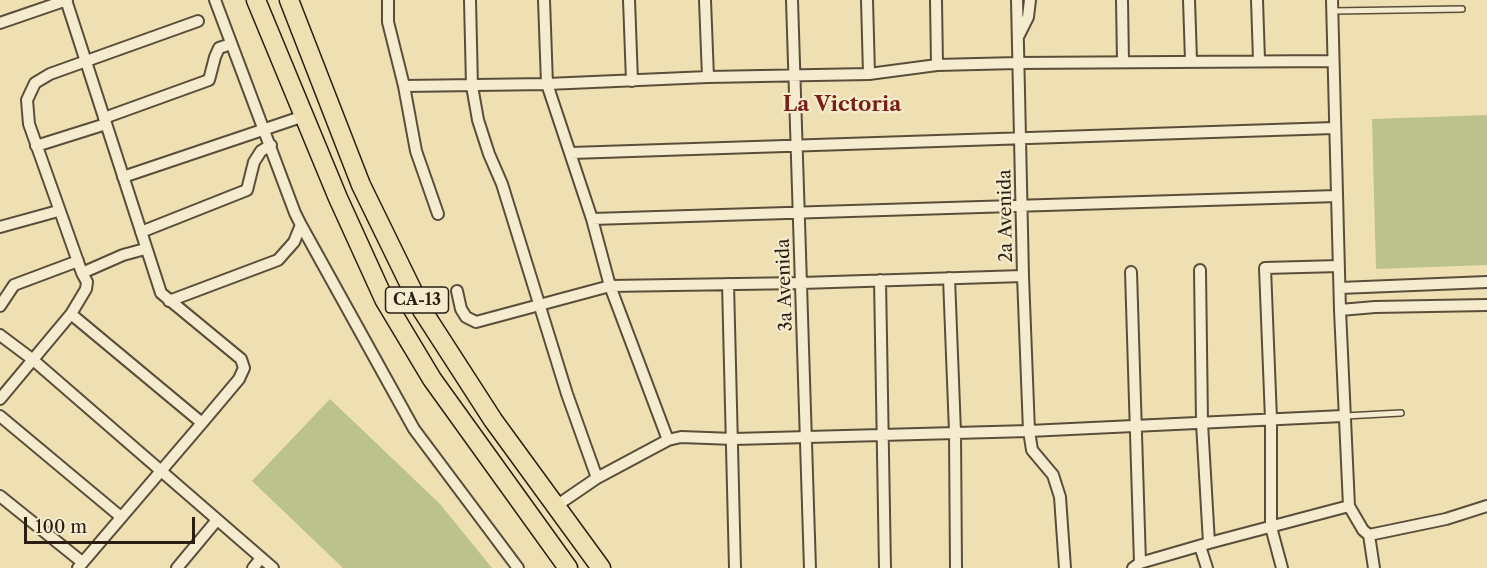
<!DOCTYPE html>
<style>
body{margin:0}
#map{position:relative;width:1487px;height:568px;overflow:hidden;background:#efe0b3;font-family:"Libre Caslon Text",serif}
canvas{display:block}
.scale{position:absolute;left:24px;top:517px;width:171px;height:27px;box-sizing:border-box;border:3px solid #291e11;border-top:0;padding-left:8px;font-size:18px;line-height:21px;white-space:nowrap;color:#291e11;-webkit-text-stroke:4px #f5ebce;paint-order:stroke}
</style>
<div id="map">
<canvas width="1487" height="568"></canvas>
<div class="scale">100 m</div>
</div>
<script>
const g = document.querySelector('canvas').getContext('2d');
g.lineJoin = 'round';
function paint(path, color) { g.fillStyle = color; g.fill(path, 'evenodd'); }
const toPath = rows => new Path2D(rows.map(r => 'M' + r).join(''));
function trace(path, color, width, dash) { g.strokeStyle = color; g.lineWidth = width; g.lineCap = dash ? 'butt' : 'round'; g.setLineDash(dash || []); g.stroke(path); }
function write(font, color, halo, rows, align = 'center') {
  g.font = font + ' "Libre Caslon Text",serif'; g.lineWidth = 4.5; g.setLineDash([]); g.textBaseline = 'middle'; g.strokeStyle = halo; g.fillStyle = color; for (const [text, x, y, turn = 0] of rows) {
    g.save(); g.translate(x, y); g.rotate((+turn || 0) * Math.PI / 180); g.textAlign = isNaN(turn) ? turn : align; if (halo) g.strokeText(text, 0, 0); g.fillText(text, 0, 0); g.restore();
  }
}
paint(toPath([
 [1487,115,1487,265,1376,269,1372,119],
 [330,399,440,504,492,568,343,568,252,481]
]), '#bbc28b');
const service = toPath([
 [1333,11,1462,9],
 [1345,416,1401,413]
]);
const minor = toPath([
 [66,0,161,293,241,359,244,368,239,379,202,423,78,568],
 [215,0,295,213,301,225,414,429,518,568],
 [388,0,388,22,404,86,416,151,438,214],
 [470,0,472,86,478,120,489,154,502,184,567,394,597,478],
 [544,0,547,84,592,219,610,286,668,440],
 [629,0,632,81],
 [705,0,708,77],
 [792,0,810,568],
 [867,0,869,74],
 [936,0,937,65],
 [1017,0,1023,276,1029,431,1032,450,1053,475,1060,497,1065,568],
 [1122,0,1123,61],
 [1189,0,1191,60],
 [1257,0,1259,60],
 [1332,0,1340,310,1349,506,1363,530,1369,535,1446,519,1487,506],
 [0,23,67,0],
 [1019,35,1028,17,1030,0],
 [404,86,547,84,708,77,869,74,937,65,1017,63,1333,61],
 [104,118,209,80,215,57,219,48,231,44],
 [36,146,106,124],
 [571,153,1334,128],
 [123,177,304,116],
 [592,219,1337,196],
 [0,227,58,211],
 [141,232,247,190,254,162,261,151,271,145],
 [1200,270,1202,423,1209,543],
 [1131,272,1140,563],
 [82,273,29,124,27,100,35,83,50,74,198,21],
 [949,278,955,432,956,568],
 [880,280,885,568],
 [728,284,735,568],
 [1340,288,1487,282],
 [457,291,461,309,466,317,476,322,610,286,801,283,1023,276],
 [169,301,278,260,294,242,301,225],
 [0,306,14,285,78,261],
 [1340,310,1375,307,1487,305],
 [71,314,202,423],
 [0,335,32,359,273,568],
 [0,399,71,314,86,289,87,282,82,273,123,255,145,249],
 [0,416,121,517],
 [0,496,82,562],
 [556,506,597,478,668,440,681,437,734,439,1029,431,1343,416],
 [1369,535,1374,568],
 [1200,546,1207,568],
 [177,568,217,520],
 [253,568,261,558],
 [1133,568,1140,563,1209,543,1349,506],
 [1282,568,1271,527,1271,419,1265,268,1339,266]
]);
const trunk = toPath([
 [256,0,338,198,384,299,432,379,568,568],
 [289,0,361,185,422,310,493,420,601,568]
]);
trace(service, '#5a4e3a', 8);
trace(minor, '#5a4e3a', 14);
trace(trunk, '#291e11', 21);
trace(service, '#f5ebce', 5);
trace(minor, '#f5ebce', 10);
trace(trunk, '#efe0b3', 18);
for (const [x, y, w] of [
 [417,300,63]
]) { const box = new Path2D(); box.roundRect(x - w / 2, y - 13, w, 26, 4.5); g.fillStyle = '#f5ebce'; g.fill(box); trace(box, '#291e11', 1.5); }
write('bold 16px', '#291e11', null, [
 ["CA-13",417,300]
]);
write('18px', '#291e11', '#f5ebce', [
 ["2a Avenida",1006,216,-91],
 ["3a Avenida",785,285,-92]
]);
write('bold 21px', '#7a1f14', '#f5ebce', [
 ["La Victoria",842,105]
]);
</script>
